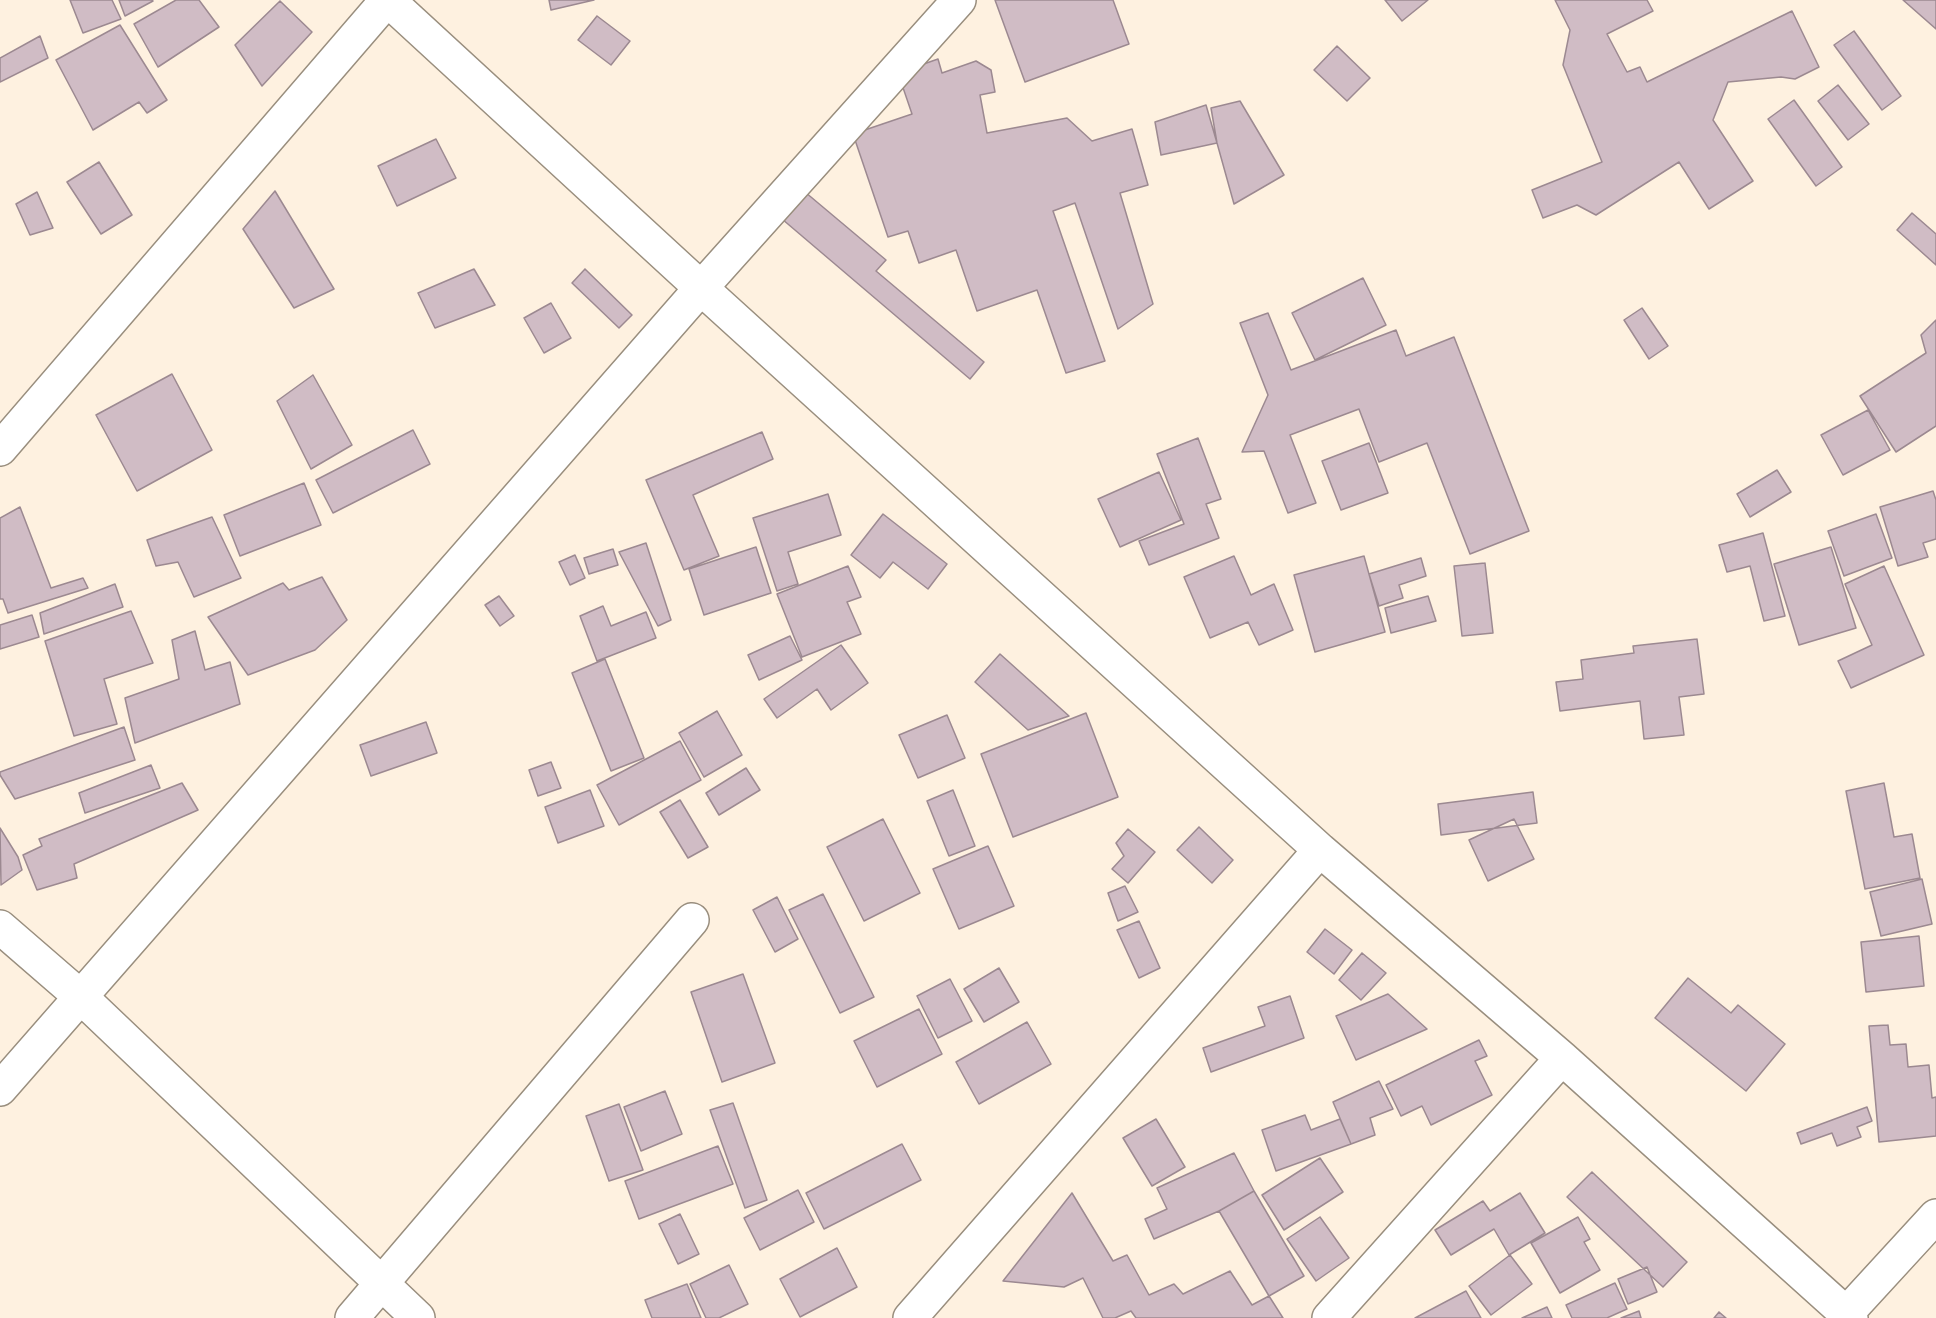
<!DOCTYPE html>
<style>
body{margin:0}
canvas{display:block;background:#fef1e0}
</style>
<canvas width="1936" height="1318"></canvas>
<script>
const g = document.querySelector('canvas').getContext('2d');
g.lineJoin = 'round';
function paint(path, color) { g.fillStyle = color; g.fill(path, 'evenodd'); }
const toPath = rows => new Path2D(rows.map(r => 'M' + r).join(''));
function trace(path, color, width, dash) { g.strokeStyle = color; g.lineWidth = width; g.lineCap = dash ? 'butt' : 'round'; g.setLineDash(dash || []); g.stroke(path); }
const building = toPath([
 [70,0,112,0,121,19,83,33,70,0],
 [119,0,152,0,153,1,125,16,119,0],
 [176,0,199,0,219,27,158,67,134,24,176,0],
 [549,0,594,0,551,10,549,0],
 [995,0,1113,0,1129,44,1025,82,995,0],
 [1385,0,1428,0,1402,21,1385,0],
 [1555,0,1647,0,1653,11,1607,34,1627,72,1640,67,1647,82,1792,11,1819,67,1795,79,1781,77,1728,82,1713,120,1753,181,1709,209,1679,162,1596,215,1577,205,1543,218,1532,190,1602,162,1563,65,1570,30,1555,0],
 [1903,0,1936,0,1936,29,1903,0],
 [280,1,312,32,262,86,235,45,280,1],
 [597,16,630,41,611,65,578,40,597,16],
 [120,25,167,100,147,113,139,102,93,130,56,60,120,25],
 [1854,31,1901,96,1882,110,1834,45,1854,31],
 [40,36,48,58,0,82,0,58,40,36],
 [1337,46,1370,78,1347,101,1314,70,1337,46],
 [938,59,942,73,976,61,991,70,995,92,980,95,987,133,1067,118,1092,141,1132,129,1148,185,1120,193,1153,304,1118,329,1075,203,1053,211,1105,361,1066,373,1037,290,977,311,956,250,919,263,908,231,888,237,853,134,912,114,898,73,938,59],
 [1838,85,1869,124,1848,140,1818,101,1838,85],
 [1794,100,1842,167,1816,186,1768,119,1794,100],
 [1240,101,1284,175,1234,204,1217,143,1211,108,1240,101],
 [1206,105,1217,143,1161,155,1155,122,1206,105],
 [436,139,456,178,397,206,378,166,436,139],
 [99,162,132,215,101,234,67,182,99,162],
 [275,191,334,289,294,308,243,229,275,191],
 [37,192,53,228,30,235,16,204,37,192],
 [805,192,886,260,876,271,984,362,970,379,782,219,805,192],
 [1912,213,1936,234,1936,265,1897,230,1912,213],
 [474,269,495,305,435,328,418,293,474,269],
 [585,269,632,315,619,328,572,283,585,269],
 [1363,278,1386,325,1315,360,1292,313,1363,278],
 [551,303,571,338,544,353,524,318,551,303],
 [1642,308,1668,346,1649,359,1624,320,1642,308],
 [1268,313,1291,370,1396,330,1406,356,1454,337,1529,531,1470,554,1427,443,1379,462,1359,409,1290,435,1316,503,1288,513,1264,451,1242,452,1268,395,1240,323,1268,313],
 [1936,320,1936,426,1896,452,1860,396,1926,353,1921,335,1936,320],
 [172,374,212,450,137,491,96,415,172,374],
 [313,375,352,445,311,469,277,401,313,375],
 [1868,410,1890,450,1843,475,1821,435,1868,410],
 [413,430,430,464,333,513,316,480,413,430],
 [762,432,773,459,693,495,719,556,684,570,646,480,762,432],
 [1198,438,1221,499,1206,504,1219,538,1149,565,1139,541,1184,524,1157,454,1198,438],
 [1369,443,1388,493,1341,510,1322,461,1369,443],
 [1777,470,1791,492,1750,517,1737,494,1777,470],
 [1159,472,1181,520,1120,547,1098,499,1159,472],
 [304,483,321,525,240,556,224,515,304,483],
 [1933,491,1936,500,1936,539,1923,543,1928,557,1898,566,1880,507,1933,491],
 [828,494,841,535,788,552,798,584,777,591,753,518,828,494],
 [20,507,51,588,83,578,88,588,8,613,3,599,0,599,0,518,20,507],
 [883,514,947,564,928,589,893,562,880,578,851,555,883,514],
 [1876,514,1892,558,1844,576,1828,531,1876,514],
 [212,517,241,578,194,597,178,562,156,566,147,540,212,517],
 [1763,533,1785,616,1764,621,1750,566,1727,572,1719,545,1763,533],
 [646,543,671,620,658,626,619,552,646,543],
 [756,547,771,593,704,615,689,569,756,547],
 [1831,547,1856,628,1799,645,1774,564,1831,547],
 [613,549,618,565,589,574,584,558,613,549],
 [575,555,585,578,570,585,559,562,575,555],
 [1234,556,1251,595,1274,584,1293,630,1259,645,1248,622,1210,638,1184,577,1234,556],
 [1364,556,1385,632,1315,652,1294,575,1364,556],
 [1421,558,1426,576,1399,585,1403,598,1379,606,1369,574,1421,558],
 [1485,563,1493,633,1462,636,1454,566,1485,563],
 [848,566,861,597,847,602,861,634,802,657,777,594,848,566],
 [1884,566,1924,655,1851,688,1838,661,1872,645,1845,584,1884,566],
 [322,577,347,620,315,650,248,675,208,617,283,583,289,590,322,577],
 [115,584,123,607,44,634,40,613,115,584],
 [499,596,514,616,500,626,485,605,499,596],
 [1428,596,1436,621,1391,633,1385,608,1428,596],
 [603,606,611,626,646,612,656,638,597,661,580,616,603,606],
 [131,611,153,663,104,679,117,724,74,736,45,641,131,611],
 [32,615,39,637,0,649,0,625,32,615],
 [195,631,205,670,230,662,240,704,135,743,125,698,179,679,172,640,195,631],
 [790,636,802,660,759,680,748,655,790,636],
 [1697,639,1704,694,1679,697,1684,735,1644,739,1640,701,1560,711,1556,682,1583,679,1581,660,1634,653,1633,646,1697,639],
 [841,645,868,683,831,710,817,689,777,718,764,699,841,645],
 [1000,654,1069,716,1028,730,975,682,1000,654],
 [605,659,644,758,611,771,572,673,605,659],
 [717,711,742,755,704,777,679,733,717,711],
 [1086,713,1118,797,1013,837,981,754,1086,713],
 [947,715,965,758,918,778,899,735,947,715],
 [426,722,437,753,371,776,360,745,426,722],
 [124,727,135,760,15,799,0,775,0,772,124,727],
 [680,741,701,780,619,825,597,785,680,741],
 [551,762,561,788,538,796,529,770,551,762],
 [151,765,160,788,85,813,79,793,151,765],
 [746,768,760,790,719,815,706,793,746,768],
 [182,783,198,810,74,864,77,878,37,890,23,855,42,846,39,839,182,783],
 [1884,783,1894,837,1912,834,1920,878,1865,889,1846,791,1884,783],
 [590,790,604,826,558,843,545,807,590,790],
 [953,790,975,846,949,856,927,801,953,790],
 [1533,792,1537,823,1441,835,1438,804,1533,792],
 [680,800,708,847,688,858,660,812,680,800],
 [883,819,920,893,864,921,827,847,883,819],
 [1514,819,1534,859,1488,881,1469,840,1514,819],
 [1199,827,1233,860,1212,883,1177,850,1199,827],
 [0,828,18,857,22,870,1,885,0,828],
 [1128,829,1155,852,1128,883,1112,869,1124,856,1116,843,1128,829],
 [988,846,1014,906,959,929,933,869,988,846],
 [1922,879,1932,924,1881,936,1870,892,1922,879],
 [1125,886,1138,912,1118,921,1108,893,1125,886],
 [823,894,874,997,840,1013,789,910,823,894],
 [777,897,798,939,775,952,753,910,777,897],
 [1139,921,1160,968,1139,978,1117,930,1139,921],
 [1325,929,1352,950,1334,974,1307,952,1325,929],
 [1919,936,1924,986,1866,992,1861,942,1919,936],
 [1362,953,1386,973,1361,1000,1339,980,1362,953],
 [999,968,1019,1002,984,1022,964,989,999,968],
 [743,974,775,1063,722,1082,691,992,743,974],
 [1688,978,1731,1013,1738,1005,1785,1044,1746,1091,1655,1018,1688,978],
 [950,979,972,1021,938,1038,917,996,950,979],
 [1388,994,1427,1029,1356,1060,1336,1016,1388,994],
 [1290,996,1304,1038,1211,1072,1203,1048,1265,1026,1258,1007,1290,996],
 [919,1009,942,1054,877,1087,854,1041,919,1009],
 [1027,1022,1051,1064,979,1104,956,1062,1027,1022],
 [1888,1025,1890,1045,1906,1044,1908,1067,1929,1065,1932,1098,1936,1097,1936,1136,1879,1142,1869,1026,1888,1025],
 [1479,1040,1487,1056,1475,1061,1492,1095,1431,1125,1422,1106,1401,1116,1386,1085,1479,1040],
 [1379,1081,1393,1109,1370,1118,1375,1135,1351,1144,1333,1102,1379,1081],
 [665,1091,682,1134,641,1151,624,1107,665,1091],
 [733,1103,767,1200,745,1208,710,1110,733,1103],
 [619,1104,643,1170,609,1181,586,1116,619,1104],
 [1867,1107,1872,1121,1857,1127,1861,1137,1837,1146,1832,1133,1801,1144,1797,1133,1867,1107],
 [1305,1115,1311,1130,1340,1119,1351,1144,1276,1171,1262,1130,1305,1115],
 [1156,1119,1185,1167,1152,1186,1123,1138,1156,1119],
 [902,1144,921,1180,824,1229,806,1193,902,1144],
 [718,1146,733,1184,639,1219,625,1181,718,1146],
 [1234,1153,1254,1191,1219,1211,1154,1239,1145,1219,1167,1209,1157,1188,1234,1153],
 [1320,1158,1343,1192,1284,1230,1262,1195,1320,1158],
 [1592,1172,1687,1262,1663,1287,1567,1197,1592,1172],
 [798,1190,814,1222,760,1250,744,1218,798,1190],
 [1254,1191,1304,1276,1269,1296,1219,1211,1254,1191],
 [1072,1193,1113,1261,1127,1255,1149,1295,1174,1284,1183,1294,1230,1271,1252,1305,1269,1296,1283,1318,1136,1318,1131,1311,1115,1318,1103,1318,1083,1278,1064,1287,1003,1281,1072,1193],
 [1520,1193,1545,1233,1509,1255,1494,1229,1451,1255,1435,1230,1483,1201,1490,1211,1520,1193],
 [680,1214,699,1254,678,1264,659,1224,680,1214],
 [1320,1217,1349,1258,1316,1281,1287,1239,1320,1217],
 [1578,1217,1590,1239,1584,1242,1600,1270,1560,1293,1531,1243,1578,1217],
 [837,1248,857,1287,800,1317,780,1279,837,1248],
 [1510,1255,1532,1284,1491,1315,1469,1286,1510,1255],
 [729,1265,748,1304,719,1318,706,1318,690,1284,729,1265],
 [1647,1267,1657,1292,1628,1304,1618,1279,1647,1267],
 [1615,1283,1627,1309,1607,1318,1572,1318,1566,1305,1615,1283],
 [687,1284,701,1318,652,1318,645,1300,687,1284],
 [1466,1291,1481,1318,1415,1318,1466,1291],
 [1547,1307,1552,1318,1522,1318,1547,1307],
 [1639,1311,1641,1318,1621,1318,1639,1311],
 [1719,1312,1726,1318,1714,1318,1719,1312]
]);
paint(building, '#d0bcc5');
trace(building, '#9c8991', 1.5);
const minor = toPath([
 [388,0,701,288,1320,850,1562,1058,1851,1318],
 [0,449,387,0],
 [0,927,82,998,418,1318],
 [0,1089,701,288,959,0],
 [1846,1314,1936,1216],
 [352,1318,692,920],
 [910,1318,1320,850],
 [1329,1318,1562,1058]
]);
trace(minor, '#998e7e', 36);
trace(minor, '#fff', 33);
</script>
